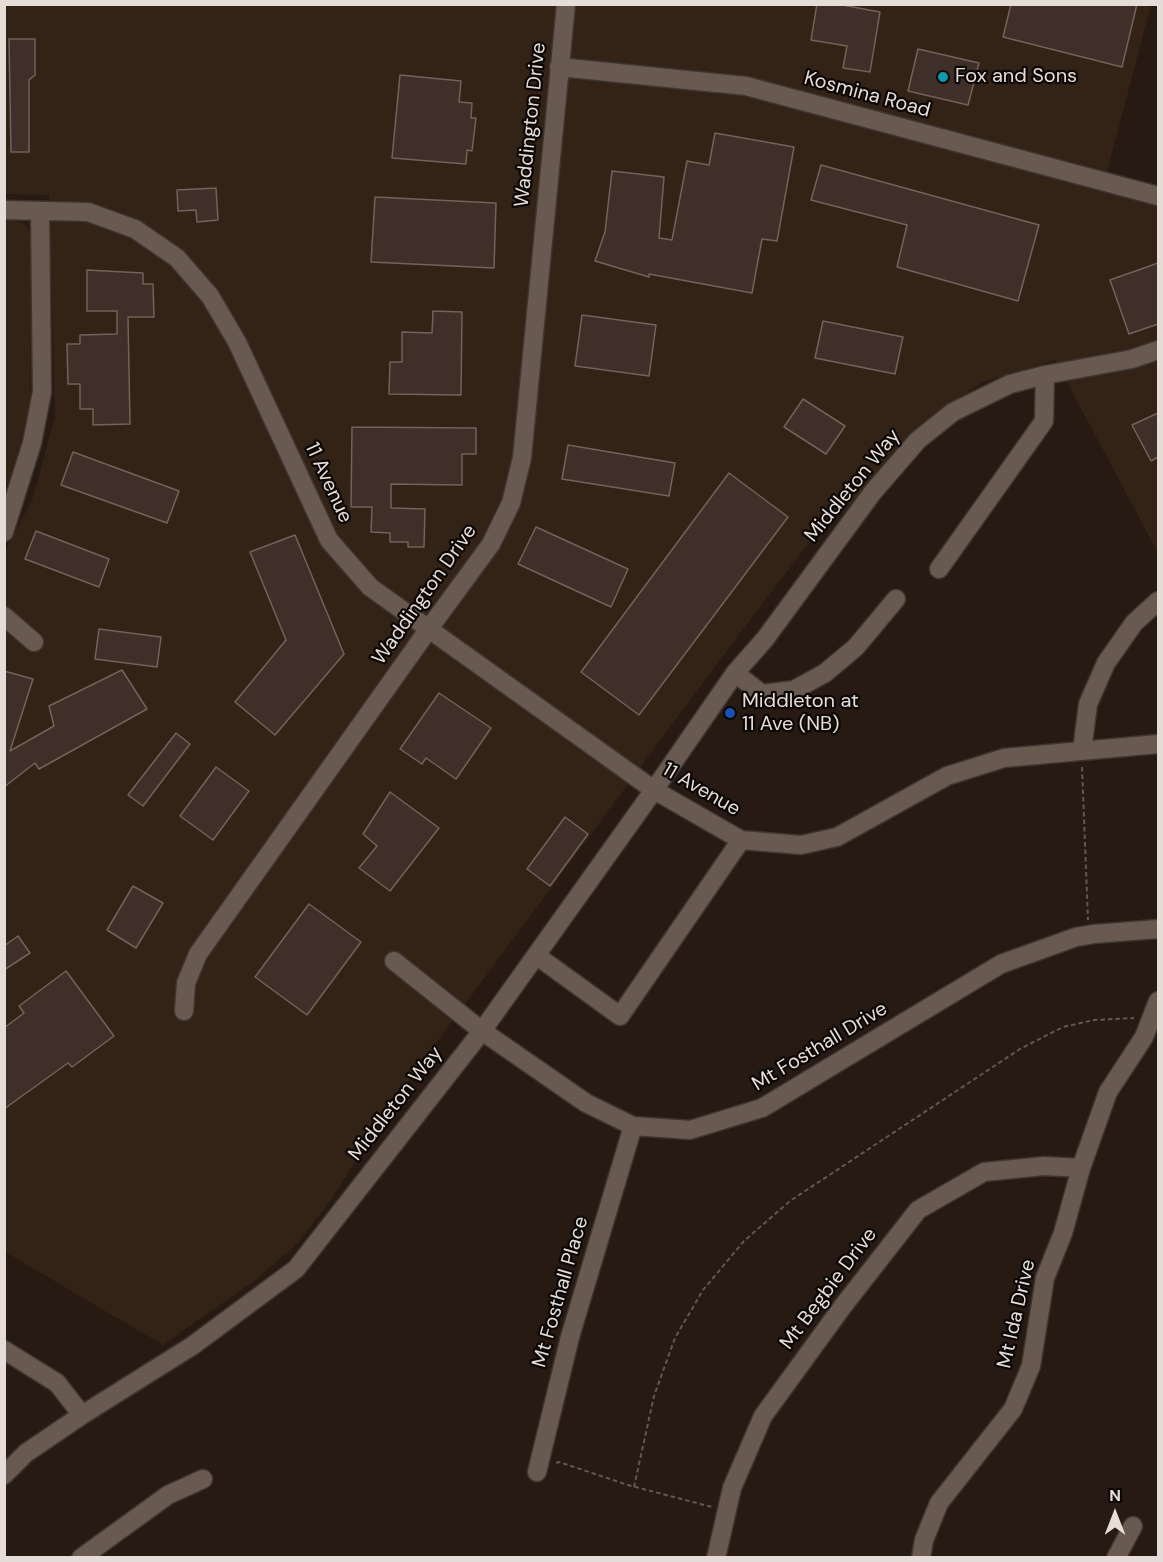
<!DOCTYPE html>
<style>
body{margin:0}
#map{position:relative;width:1163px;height:1562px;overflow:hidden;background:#261a13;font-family:"DM Sans",sans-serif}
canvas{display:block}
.frame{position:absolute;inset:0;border:6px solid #e6ddd8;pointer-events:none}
.north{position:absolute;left:1085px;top:1484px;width:60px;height:60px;-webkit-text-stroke:4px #0b0704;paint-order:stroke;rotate:0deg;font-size:16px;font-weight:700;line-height:24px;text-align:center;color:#e6ddd8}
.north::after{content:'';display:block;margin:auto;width:21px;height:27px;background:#e6ddd8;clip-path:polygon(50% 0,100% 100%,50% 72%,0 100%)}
</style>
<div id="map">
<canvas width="1163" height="1562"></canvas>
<div class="frame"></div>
<div class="north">N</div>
</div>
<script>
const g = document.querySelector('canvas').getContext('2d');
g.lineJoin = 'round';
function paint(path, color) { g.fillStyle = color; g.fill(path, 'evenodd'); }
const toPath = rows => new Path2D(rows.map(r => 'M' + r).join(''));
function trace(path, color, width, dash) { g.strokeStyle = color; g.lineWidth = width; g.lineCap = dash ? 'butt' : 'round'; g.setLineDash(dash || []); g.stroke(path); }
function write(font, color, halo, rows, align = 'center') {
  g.font = font + ' "DM Sans",sans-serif'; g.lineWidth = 4.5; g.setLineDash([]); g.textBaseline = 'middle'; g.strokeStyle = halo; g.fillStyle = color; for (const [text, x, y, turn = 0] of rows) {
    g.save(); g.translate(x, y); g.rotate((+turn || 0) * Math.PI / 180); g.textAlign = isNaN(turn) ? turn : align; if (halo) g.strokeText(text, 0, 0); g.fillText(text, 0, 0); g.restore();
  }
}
paint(toPath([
 [5,5,1151,5,1102,191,1158,207,1158,553,1055,360,983,382,923,421,846,510,819,530,734,641,403,1088,326,1207,294,1247,254,1281,163,1345,5,1252,5,551,32,500,55,416,49,195,5,194],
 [4,219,10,219,24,224,31,233,31,333,30,408,12,474,5,488]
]), '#332216');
const building = toPath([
 [817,4,837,4,880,12,870,72,843,68,847,46,811,40,817,4],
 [1011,4,1137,4,1122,67,1003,37,1011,4],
 [9,39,35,39,35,75,29,80,29,152,11,152,9,39],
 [918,49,979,63,968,105,908,91,918,49],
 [400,75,461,81,459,102,472,103,471,118,476,118,472,151,467,150,466,164,392,158,400,75],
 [715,133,794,147,777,241,762,239,752,293,649,274,649,277,595,261,605,232,612,171,664,177,659,238,672,240,687,161,709,165,715,133],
 [821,165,1039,225,1018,301,897,267,907,225,811,200,821,165],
 [216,188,218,220,197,222,196,210,178,211,177,190,216,188],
 [375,197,496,203,494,268,371,262,375,197],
 [1158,263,1158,324,1129,334,1110,280,1158,263],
 [87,270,143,273,143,284,153,284,154,317,128,317,130,424,93,425,93,409,80,409,80,384,68,384,67,344,80,344,80,335,117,334,117,311,87,311,87,270],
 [433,311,462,312,461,395,389,394,390,362,402,362,402,332,432,333,433,311],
 [582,315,656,325,649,376,575,366,582,315],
 [823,321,903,337,895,374,815,358,823,321],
 [803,399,845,426,826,454,784,427,803,399],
 [1158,413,1158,457,1151,461,1132,425,1158,413],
 [352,427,476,428,476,454,462,454,462,485,391,484,391,508,425,509,424,547,408,547,408,542,390,542,390,533,371,532,372,507,351,507,352,427],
 [568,445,675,463,669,496,562,479,568,445],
 [73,452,179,491,167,523,61,485,73,452],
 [729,473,788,517,639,715,581,672,729,473],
 [536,527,628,569,611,607,518,564,536,527],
 [36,531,109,559,99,587,25,559,36,531],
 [295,535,344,654,275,735,235,702,286,640,250,552,295,535],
 [99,629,161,637,157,667,95,659,99,629],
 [122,670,147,709,39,769,35,763,4,787,4,671,33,679,10,751,54,726,49,706,122,670],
 [439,693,491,728,456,779,426,758,422,764,400,749,439,693],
 [176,733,190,744,143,806,128,795,176,733],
 [216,767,249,791,213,840,180,816,216,767],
 [390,792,439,828,390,891,359,868,377,846,363,834,390,792],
 [565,817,588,834,550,886,527,869,565,817],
 [133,886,163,903,136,948,107,930,133,886],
 [309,904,361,942,307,1015,255,977,309,904],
 [18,936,30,953,4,970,4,946,18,936],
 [66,971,114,1036,72,1067,68,1063,4,1109,4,1028,24,1013,19,1006,66,971]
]);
paint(building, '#3e2f29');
trace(building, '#73625b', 1.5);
const minor = toPath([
 [559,67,746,86,1158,196],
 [4,210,88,212,135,229,177,258,210,296,237,342,329,540,370,587,654,790,741,840,801,845,837,837,947,776,1004,758,1158,744],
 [4,532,32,443,42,392,40,211],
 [939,569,1044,421,1045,375],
 [4,616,34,642],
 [735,673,762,694,794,690,825,673,856,647,896,599],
 [1082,751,1088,704,1106,663,1134,623,1158,601],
 [537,956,620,1016,741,840],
 [394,961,482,1031,586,1103,633,1126,690,1130,762,1108,1001,964,1076,937,1094,934,1158,929],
 [184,1011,186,983,198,954,428,630,491,544,511,503,522,458,566,4],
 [4,1350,57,1383,82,1415],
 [537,1472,570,1337,633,1126],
 [4,1475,26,1453,82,1415,192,1346,296,1269,482,1031,654,790,735,673,765,639,873,492,918,440,953,412,1010,384,1045,375,1132,359,1158,350],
 [81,1558,168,1495,203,1479],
 [716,1558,732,1488,763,1416,843,1306,918,1210,984,1172,1044,1166,1081,1168],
 [921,1558,924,1540,939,1503,1013,1409,1031,1366,1045,1278,1063,1233,1081,1168,1108,1092,1144,1037,1158,1001],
 [1116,1558,1133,1526]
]);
trace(minor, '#3e3531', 21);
trace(toPath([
 [1082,767,1088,920],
 [556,1463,559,1462,628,1485,712,1507],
 [634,1487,654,1396,675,1338,703,1290,744,1241,790,1201,1020,1049,1063,1027,1094,1020,1134,1018]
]), '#625751', 2, [4.5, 3]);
trace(minor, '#695a51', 18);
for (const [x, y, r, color] of [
 [943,77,6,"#0f9aa8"],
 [730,713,6,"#1a4fb4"]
]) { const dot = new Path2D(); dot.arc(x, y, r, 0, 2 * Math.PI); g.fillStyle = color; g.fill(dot); trace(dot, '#0b0704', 2); }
write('20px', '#e6ddd8', '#0b0704', [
 ["Fox and Sons",955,77],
 ["Middleton at",742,702],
 ["11 Ave (NB)",742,725]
], 'left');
write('20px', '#e6ddd8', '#0b0704', [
 ["Kosmina Road",867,95,15],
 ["Waddington Drive",531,125,-84],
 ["11 Avenue",328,483,65],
 ["Middleton Way",853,486,-51],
 ["Waddington Drive",425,595,-55],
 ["11 Avenue",701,790,30],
 ["Mt Fosthall Drive",820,1047,-31],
 ["Middleton Way",396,1104,-52],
 ["Mt Begbie Drive",829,1289,-53],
 ["Mt Fosthall Place",561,1292,-74],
 ["Mt Ida Drive",1017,1314,-77]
]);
</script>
